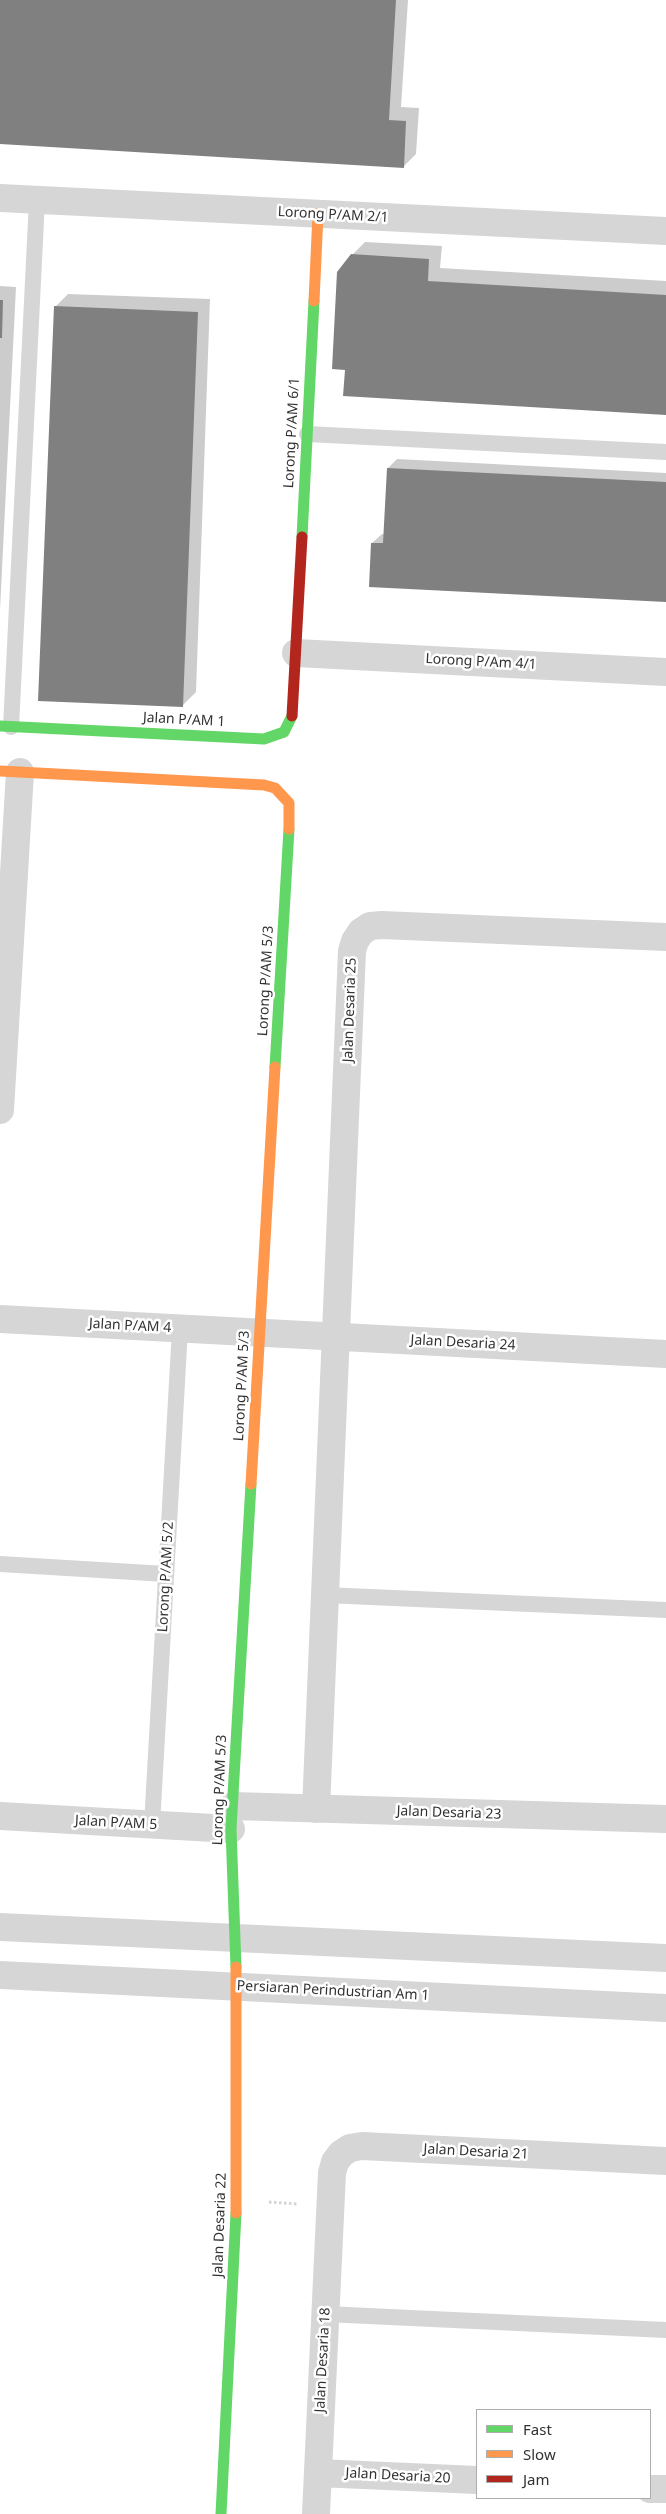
<!DOCTYPE html>
<style>
body{margin:0}
#map{position:relative;width:666px;height:2514px;overflow:hidden;background:#fff;font-family:"Noto Sans",sans-serif}
canvas{display:block}
.legend{position:absolute;left:476px;top:2409px;width:175px;height:90px;box-sizing:border-box;background:#fff;border:1px solid #adadad;margin:0;padding:6px 9px;list-style:none;font-size:15px;color:#323232}
.legend li{display:flex;align-items:center;gap:10px;height:25px}
.legend b{width:25px;border:1px solid #adadad}
</style>
<div id="map">
<canvas width="666" height="2514"></canvas>
<ul class="legend">
<li><b style="height:6px;background:#63d668"></b>Fast</li>
<li><b style="height:6px;background:#ff974d"></b>Slow</li>
<li><b style="height:6px;background:#b3261e"></b>Jam</li>
</ul>
</div>
<script>
const g = document.querySelector('canvas').getContext('2d');
g.lineJoin = 'round';
function paint(path, color) { g.fillStyle = color; g.fill(path, 'evenodd'); }
const toPath = rows => new Path2D(rows.map(r => 'M' + r).join(''));
function trace(path, color, width, dash) { g.strokeStyle = color; g.lineWidth = width; g.lineCap = dash ? 'butt' : 'round'; g.setLineDash(dash || []); g.stroke(path); }
function write(font, color, halo, rows, align = 'center') {
  g.font = font + ' "Noto Sans",sans-serif'; g.lineWidth = 5; g.setLineDash([]); g.textBaseline = 'middle'; g.strokeStyle = halo; g.fillStyle = color; for (const [text, x, y, turn = 0] of rows) {
    g.save(); g.translate(x, y); g.rotate((+turn || 0) * Math.PI / 180); g.textAlign = isNaN(turn) ? turn : align; if (halo) g.strokeText(text, 0, 0); g.fillText(text, 0, 0); g.restore();
  }
}
paint(toPath([
 [0,0,408,0,401,107,419,108,416,154,403,167,0,142],
 [365,242,442,246,440,268,666,281,666,414,352,255],
 [0,286,16,287,0,610],
 [68,294,210,299,196,692,183,705,55,307],
 [397,459,666,473,666,600,372,543,382,534,385,534,388,468]
]), '#0003');
paint(toPath([
 [0,0,396,0,389,120,406,121,404,168,0,144],
 [351,254,429,259,428,281,666,295,666,415,343,396,345,370,332,369,337,272],
 [0,300,3,300,2,338,0,338],
 [54,306,198,312,183,707,38,701],
 [387,468,666,482,666,602,369,587,371,543,383,543]
]), '#808080');
trace(toPath([
 [269,2202,298,2204]
]), '#d4d4d4', 3, [2.5, 2.5]);
trace(toPath([
 [307,434,666,452],
 [11,727,37,200],
 [0,1564,166,1574],
 [325,1595,666,1610],
 [152,1825,180,1329],
 [326,2314,666,2330]
]), '#d6d6d6', 16);
trace(toPath([
 [0,198,666,231],
 [296,653,666,672],
 [0,1110,20,772],
 [0,1319,666,1354],
 [233,1806,666,1819],
 [316,1809,352,951,355,941,361,932,370,926,382,925,666,937],
 [0,1816,231,1829],
 [0,1927,666,1958],
 [0,1975,666,2008],
 [318,2473,477,2480],
 [650,2489,666,2489],
 [316,2514,332,2173,335,2162,341,2154,350,2148,362,2146,666,2161]
]), '#d6d6d6', 28);
trace(toPath([
 [302,537,314,301],
 [0,726,264,739,284,732,292,716],
 [275,1067,289,829],
 [236,1967,231,1829,251,1484],
 [221,2514,236,2213]
]), '#63d668', 11);
trace(toPath([
 [314,301,318,214],
 [0,771,264,785,275,788,289,803,289,829],
 [251,1484,275,1067],
 [236,1967,236,2213]
]), '#ff974d', 11);
trace(toPath([
 [292,716,302,537]
]), '#b3261e', 11);
write('14px', '#323232', '#fff', [
 ["Lorong P/AM 2/1",333,215,3],
 ["Lorong P/AM 6/1",292,433,-87],
 ["Lorong P/Am 4/1",481,662,3],
 ["Jalan P/AM 1",184,720,3],
 ["Lorong P/AM 5/3",266,981,-87],
 ["Jalan Desaria 25",350,1010,-88],
 ["Jalan P/AM 4",130,1326,3],
 ["Jalan Desaria 24",463,1343,3],
 ["Lorong P/AM 5/3",242,1386,-87],
 ["Lorong P/AM 5/2",166,1577,-87],
 ["Lorong P/AM 5/3",220,1790,-88],
 ["Jalan Desaria 23",449,1813,2],
 ["Jalan P/AM 5",116,1823,3],
 ["Persiaran Perindustrian Am 1",333,1991,3],
 ["Jalan Desaria 21",476,2152,3],
 ["Jalan Desaria 22",220,2225,-88],
 ["Jalan Desaria 18",323,2360,-87],
 ["Jalan Desaria 20",398,2476,3]
]);
</script>
